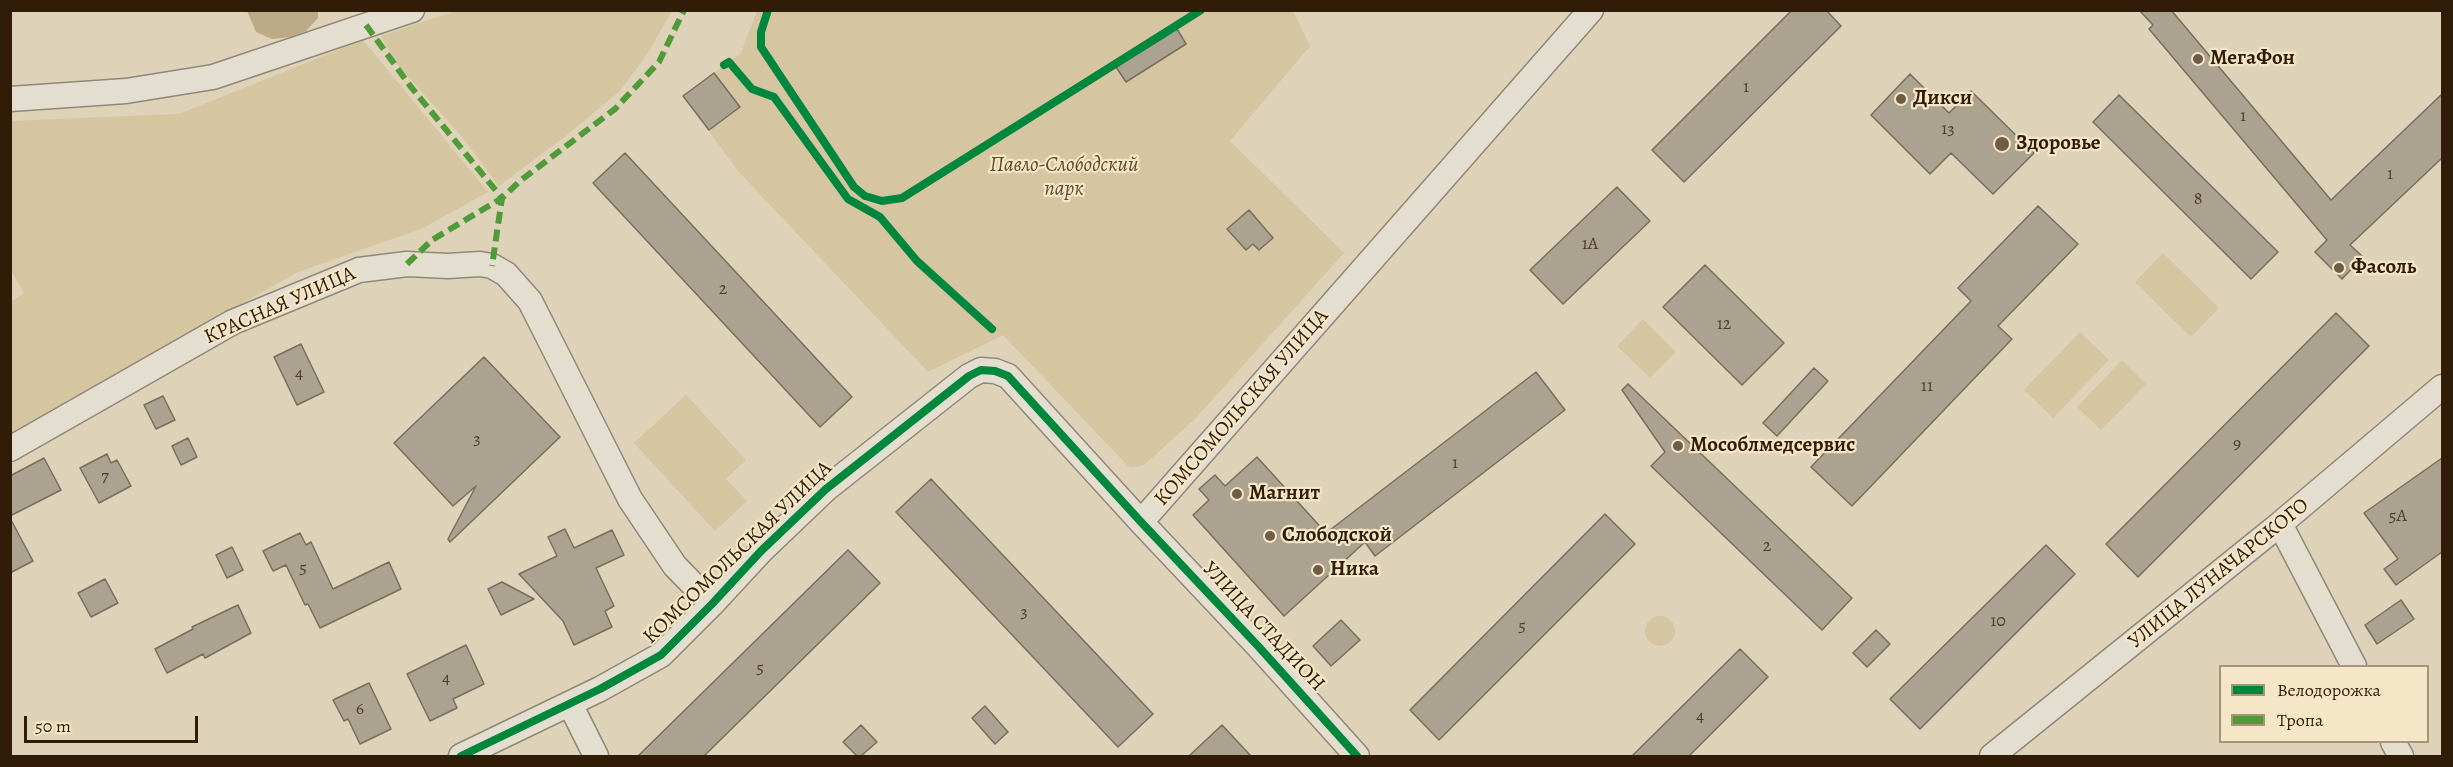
<!DOCTYPE html>
<meta charset="utf-8">
<style>
body{margin:0}
#map{position:relative;width:2453px;height:767px;overflow:hidden;background:#ded3b8;font-family:Alegreya,serif}
canvas{display:block}
.frame{position:absolute;inset:0;border:12px solid #311c08;pointer-events:none}
.legend{position:absolute;left:2219px;top:665px;width:210px;height:78px;box-sizing:border-box;background:#f4e6c6;border:2px solid #a6957a;margin:0;padding:8px 10px;list-style:none;font-size:18px;color:#311c08}
.legend li{display:flex;align-items:center;gap:12px;height:30px}
.legend b{width:30px;border:2px solid #a6957a}
.scale{position:absolute;left:24px;top:716px;width:174px;height:27px;box-sizing:border-box;border:3px solid #311c08;border-top:0;padding-left:8px;font-size:18px;line-height:21px;white-space:nowrap;color:#311c08;-webkit-text-stroke:4px #f4e6c6;paint-order:stroke}
</style>
<div id="map">
<canvas width="2453" height="767"></canvas>
<div class="frame"></div>
<ul class="legend">
<li><b style="height:8px;background:#00873e"></b>Велодорожка</li>
<li><b style="height:8px;background:#509a3a"></b>Тропа</li>
</ul>
<div class="scale">50 m</div>
</div>
<script>
const g = document.querySelector('canvas').getContext('2d');
g.lineJoin = 'round';
function paint(path, color) { g.fillStyle = color; g.fill(path, 'evenodd'); }
const toPath = rows => new Path2D(rows.map(r => 'M' + r).join(''));
function trace(path, color, width, dash) { g.strokeStyle = color; g.lineWidth = width; g.lineCap = dash ? 'butt' : 'round'; g.setLineDash(dash || []); g.stroke(path); }
function write(font, color, halo, rows, align = 'center') {
  g.font = font + ' Alegreya,serif'; g.lineWidth = 4.5; g.setLineDash([]); g.textBaseline = 'middle'; g.strokeStyle = halo; g.fillStyle = color; for (const [text, x, y, turn = 0] of rows) {
    g.save(); g.translate(x, y); g.rotate((+turn || 0) * Math.PI / 180); g.textAlign = isNaN(turn) ? turn : align; if (halo) g.strokeText(text, 0, 0); g.fillText(text, 0, 0); g.restore();
  }
}
paint(toPath([
 [458,10,672,10,672,11,646,56,619,92,567,135,499,186,463,138,397,64,381,36],
 [757,11,1293,11,1310,46,1230,141,1344,253,1195,419,1144,465,1130,468,1003,335,928,372,738,171,683,96,741,53],
 [363,40,488,192,421,229,298,272,11,433,11,302,24,293,11,270,11,121,179,114],
 [2163,253,2219,308,2191,337,2135,282],
 [1643,319,1676,352,1650,378,1617,346],
 [2080,332,2109,360,2053,418,2024,390],
 [2122,360,2146,384,2101,430,2077,407],
 [686,395,746,460,726,479,747,501,715,531,634,443],
 '1645 631a15 15 0 1 1 30 0a15 15 0 1 1-30 0Z'
]), '#d5c5a0');
paint(toPath([
 [247,11,318,11,318,18,306,31,290,37,272,39,256,32]
]), '#bcaa87');
const building = toPath([
 [1792,10,1826,10,1841,26,1684,182,1652,150,1792,10],
 [2139,10,2171,10,2331,200,2442,94,2442,158,2350,245,2363,257,2342,279,2315,252,2327,240,2149,29,2153,25,2139,10],
 [1177,29,1186,44,1126,82,1116,67,1177,29],
 [714,73,740,107,709,130,683,96,714,73],
 [1910,74,1949,113,1971,91,2034,153,1993,194,1951,153,1930,174,1871,115,1910,74],
 [2119,95,2278,252,2251,279,2093,122,2119,95],
 [625,153,852,397,820,427,593,183,625,153],
 [1617,187,1650,221,1563,304,1530,270,1617,187],
 [2038,206,2078,244,1998,326,2012,339,1852,506,1811,467,1971,301,1958,288,2038,206],
 [1249,210,1273,238,1259,250,1253,244,1246,250,1227,229,1249,210],
 [1705,265,1784,343,1742,385,1663,307,1705,265],
 [2336,313,2369,346,2138,577,2106,544,2336,313],
 [301,344,324,392,297,405,274,357,301,344],
 [484,357,560,437,450,542,448,539,476,486,453,506,394,443,484,357],
 [1814,368,1828,381,1777,436,1763,423,1814,368],
 [1536,372,1565,410,1375,556,1365,542,1284,616,1193,515,1209,500,1199,489,1215,475,1225,486,1257,457,1326,533,1536,372],
 [1628,384,1852,598,1822,630,1651,466,1665,452,1622,390,1628,384],
 [163,396,175,420,156,429,144,405,163,396],
 [188,438,197,457,181,465,172,446,188,438],
 [107,454,111,463,117,460,131,486,99,503,80,468,107,454],
 [44,458,61,490,10,516,10,476,44,458],
 [2442,458,2442,552,2396,585,2384,569,2398,559,2364,513,2442,458],
 [931,479,1153,714,1118,747,896,512,931,479],
 [1605,514,1635,544,1439,740,1410,710,1605,514],
 [10,518,33,561,10,573,10,518],
 [565,529,574,548,612,530,624,555,596,568,614,606,605,611,612,627,574,645,563,621,519,574,557,556,548,537,565,529],
 [300,533,306,545,311,542,333,589,389,562,401,589,320,628,308,604,305,605,286,565,273,571,263,551,300,533],
 [2046,545,2075,574,1920,729,1890,699,2046,545],
 [232,547,243,570,227,578,216,555,232,547],
 [848,550,880,583,704,756,638,756,848,550],
 [105,579,118,603,91,617,78,593,105,579],
 [502,582,534,599,501,615,488,589,502,582],
 [2401,600,2414,619,2377,644,2365,625,2401,600],
 [238,605,251,633,205,658,203,654,167,673,155,649,193,629,192,627,238,605],
 [1341,620,1360,640,1331,666,1313,646,1341,620],
 [1876,630,1890,644,1867,667,1853,653,1876,630],
 [466,645,484,684,453,699,457,708,430,721,407,674,466,645],
 [1740,649,1768,677,1689,756,1632,756,1740,649],
 [369,683,391,729,360,744,348,719,344,721,333,700,369,683],
 [985,706,1008,732,995,744,972,718,985,706],
 [861,725,877,742,861,756,857,756,843,742,861,725],
 [1222,725,1251,756,1189,756,1222,725]
]);
paint(building, '#aba28f');
trace(building, '#786e5e', 1.5);
const minor = toPath([
 [10,99,126,91,213,77,412,10],
 [10,449,233,322,359,270,407,264,448,266,480,264,492,266,506,274,530,301,630,499,675,566,712,604],
 [1141,522,1591,10],
 [2280,524,2354,666],
 [570,704,596,756],
 [2393,742,2401,756],
 [461,756,600,689,661,655,712,604,761,551,826,489,969,376,981,370,995,371,1008,376,1141,522,1258,646,1357,756],
 [1992,756,2280,524,2442,387]
]);
trace(minor, '#908776', 27);
trace(minor, '#e4ded1', 24);
trace(toPath([
 [366,25,411,87,502,198,492,266],
 [407,264,432,240,502,198,520,181,615,109,659,62,684,10]
]), '#509a3a', 6, [12, 6]);
trace(toPath([
 [768,10,761,32,761,47,854,187,865,196,882,201,902,198,1201,10],
 [724,65,729,62,752,89,774,97,848,199,880,217,917,261,992,329],
 [461,756,600,689,661,655,712,604,761,551,826,489,969,376,981,370,995,371,1008,376,1141,522,1258,646,1357,756]
]), '#00873e', 8);
for (const [x, y, r, color] of [
 [2198,59,6,"#6e5c46"],
 [1901,99,6,"#6e5c46"],
 [2002,144,8,"#6e5c46"],
 [2339,268,6,"#6e5c46"],
 [1678,446,6,"#6e5c46"],
 [1237,494,6,"#6e5c46"],
 [1270,536,6,"#6e5c46"],
 [1318,570,6,"#6e5c46"]
]) { const dot = new Path2D(); dot.arc(x, y, r, 0, 2 * Math.PI); g.fillStyle = color; g.fill(dot); trace(dot, '#f4e6c6', 2); }
write('18px', '#503e2a', null, [
 ["1",1746,88],
 ["1",2243,117],
 ["13",1948,130],
 ["1",2390,175],
 ["8",2198,200],
 ["1А",1590,245],
 ["2",723,290],
 ["12",1724,325],
 ["4",299,374],
 ["11",1927,387],
 ["3",477,440],
 ["9",2237,445],
 ["1",1455,464],
 ["7",105,477],
 ["5А",2398,517],
 ["2",1767,547],
 ["5",303,569],
 ["3",1024,613],
 ["10",1998,622],
 ["5",1522,627],
 ["5",760,669],
 ["4",446,679],
 ["6",360,710],
 ["4",1700,717]
]);
write('bold 21px', '#311c08', '#f4e6c6', [
 ["МегаФон",2210,59],
 ["Дикси",1913,99],
 ["Здоровье",2016,144],
 ["Фасоль",2351,268],
 ["Мособлмедсервис",1690,446],
 ["Магнит",1249,494],
 ["Слободской",1282,536],
 ["Ника",1330,570]
], 'left');
write('italic 21px', '#604b30', '#f4e6c6', [
 ["Павло-Слободский",1064,166],
 ["парк",1064,190]
]);
write('21px', '#311c08', '#f4e6c6', [
 ["КРАСНАЯ УЛИЦА",280,306,-24],
 ["КОМСОМОЛЬСКАЯ УЛИЦА",1242,408,-49],
 ["КОМСОМОЛЬСКАЯ УЛИЦА",738,553,-44],
 ["УЛИЦА ЛУНАЧАРСКОГО",2219,574,-39],
 ["УЛИЦА СТАДИОН",1263,627,47]
]);
</script>
